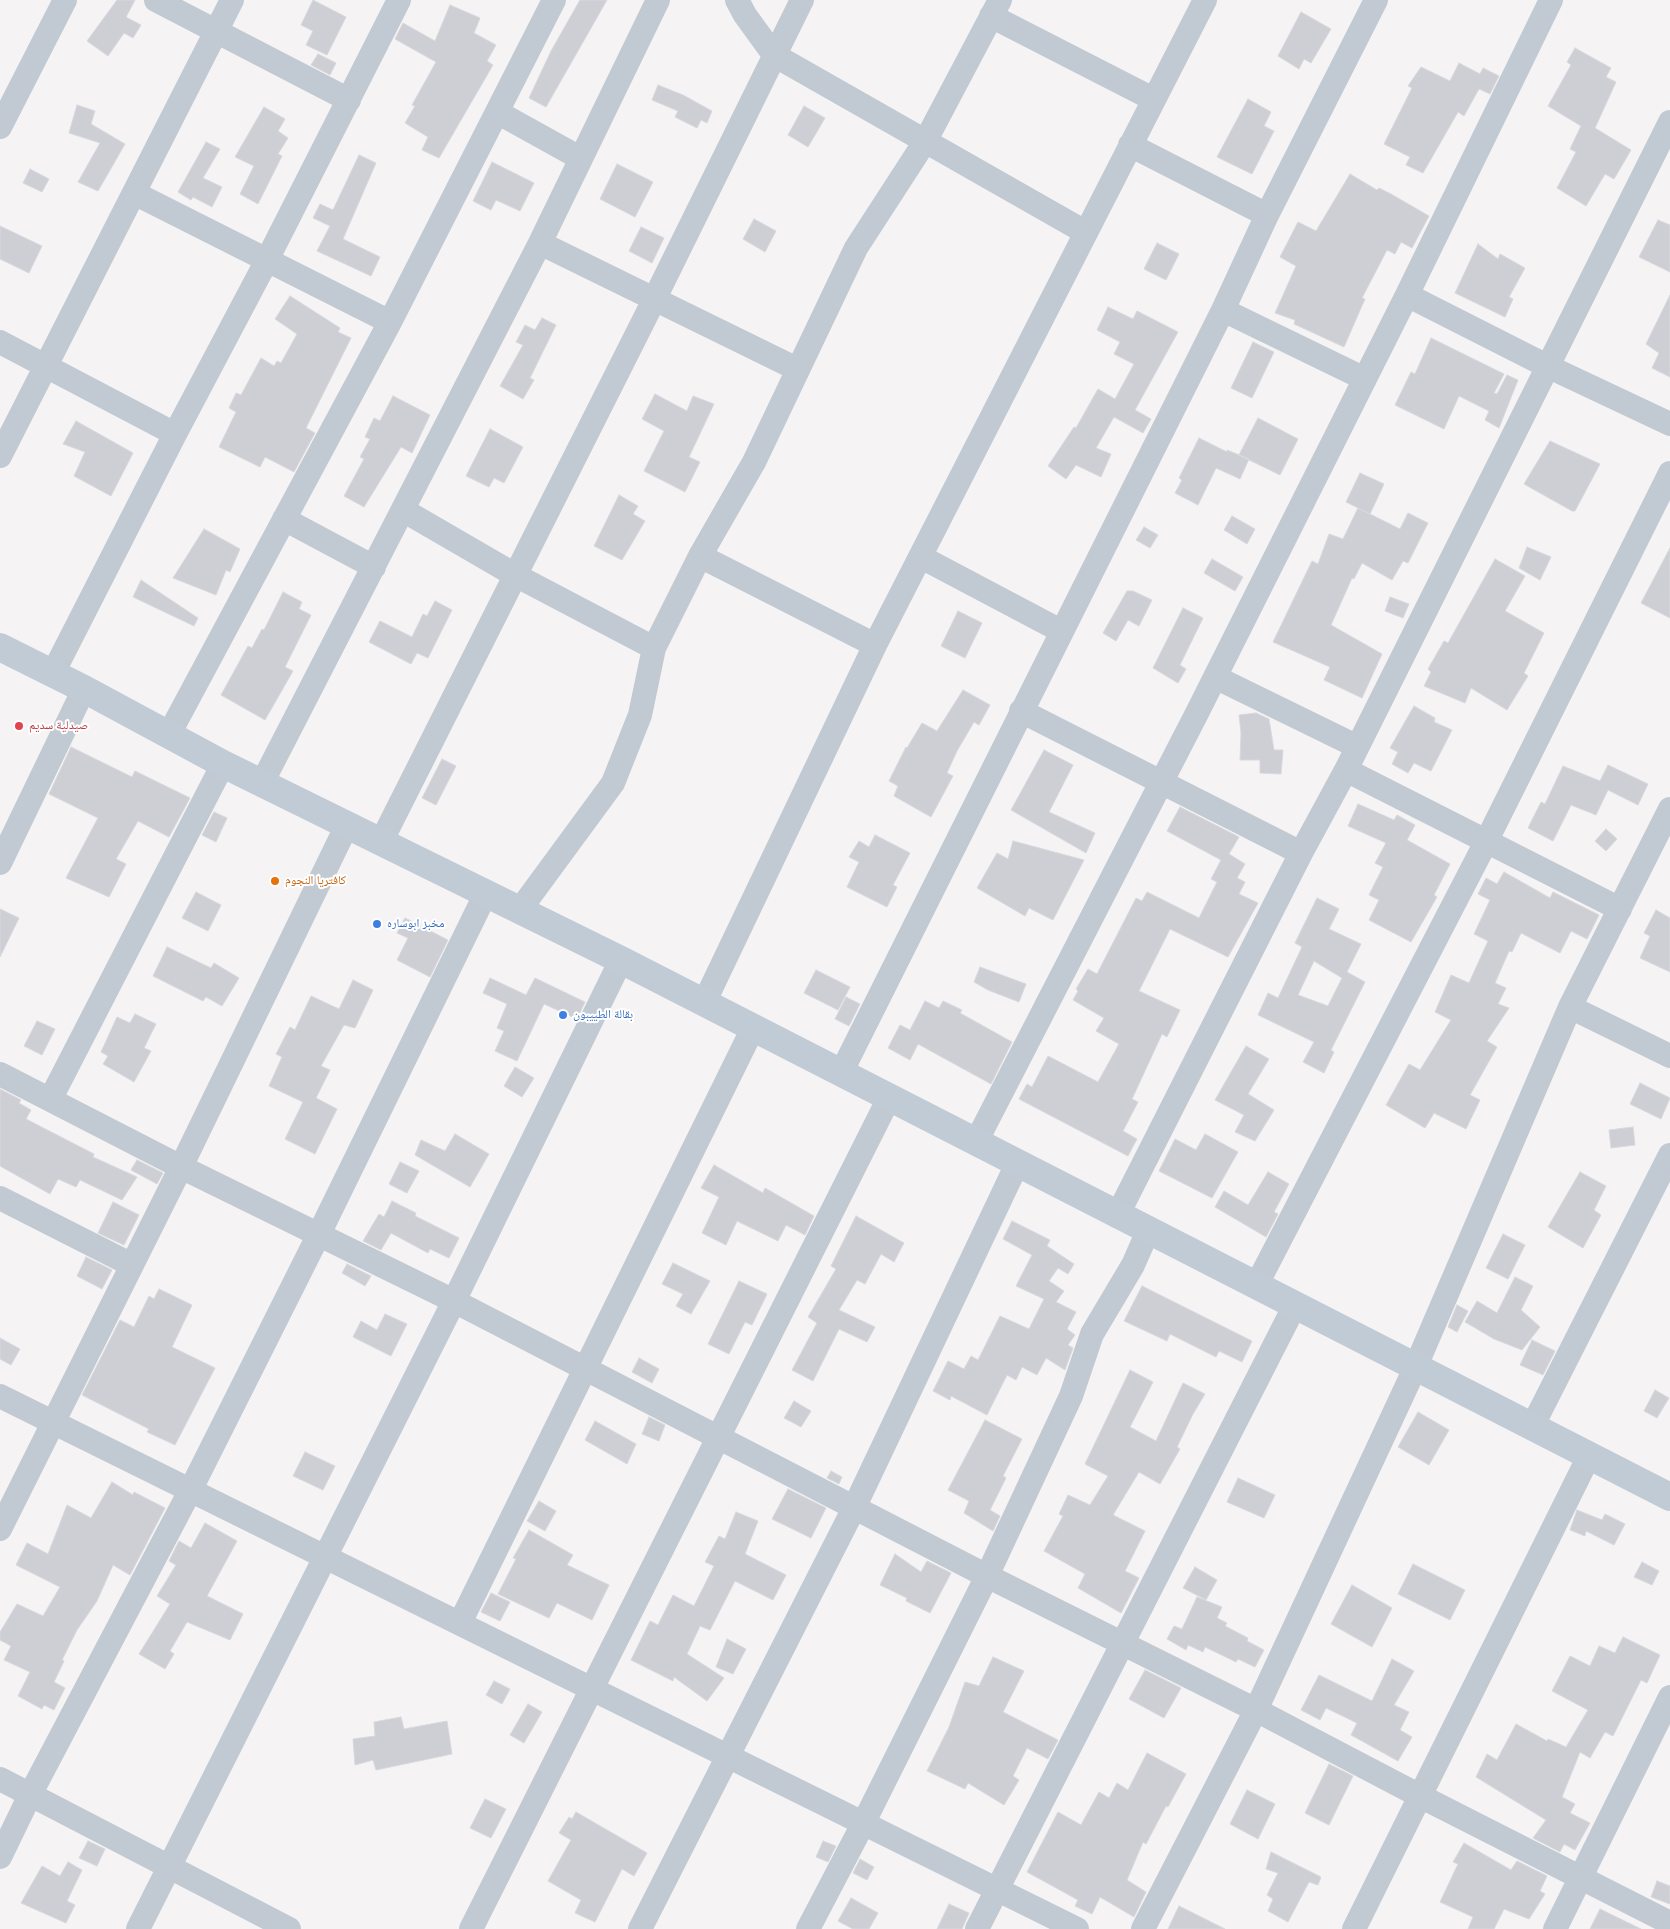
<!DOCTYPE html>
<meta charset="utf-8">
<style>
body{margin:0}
canvas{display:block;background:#f5f3f3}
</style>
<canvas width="1670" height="1929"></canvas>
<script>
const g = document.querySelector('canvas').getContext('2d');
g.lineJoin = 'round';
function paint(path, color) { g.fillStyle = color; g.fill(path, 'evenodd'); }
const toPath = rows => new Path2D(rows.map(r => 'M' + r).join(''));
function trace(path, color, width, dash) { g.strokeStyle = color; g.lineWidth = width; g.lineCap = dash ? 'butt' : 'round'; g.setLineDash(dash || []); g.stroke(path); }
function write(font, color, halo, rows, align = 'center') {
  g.font = font + ' Arial,"Noto Naskh Arabic",sans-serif'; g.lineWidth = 4; g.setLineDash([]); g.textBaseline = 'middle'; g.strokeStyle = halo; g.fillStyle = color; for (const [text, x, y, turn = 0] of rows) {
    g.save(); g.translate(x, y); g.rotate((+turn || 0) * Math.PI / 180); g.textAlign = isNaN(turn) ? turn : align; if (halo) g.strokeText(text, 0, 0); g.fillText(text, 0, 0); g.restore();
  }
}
const building = toPath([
 [117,0,135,0,126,17,141,25,133,38,124,33,108,56,87,41,117,0],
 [313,0,346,17,327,55,306,45,313,31,301,25,313,0],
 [580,0,607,0,546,107,529,98,551,51,580,0],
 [450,5,480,18,474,33,496,45,487,61,493,65,439,158,422,150,428,137,405,123,415,106,412,105,436,62,395,39,403,23,435,41,450,5],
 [1301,12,1331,29,1311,63,1304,59,1299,69,1278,56,1301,12],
 [1575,48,1611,68,1606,77,1616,82,1595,128,1631,150,1614,179,1605,174,1586,206,1557,188,1576,152,1570,149,1581,126,1548,106,1571,65,1567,62,1575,48],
 [318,54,336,63,330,75,311,65,318,54],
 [1459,63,1480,74,1483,68,1499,76,1490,94,1479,89,1464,116,1458,112,1423,173,1406,165,1410,157,1384,144,1412,88,1408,86,1421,67,1450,81,1459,63],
 [658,85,683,95,712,111,707,123,701,120,697,128,675,117,678,111,652,100,658,85],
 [1248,99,1271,112,1264,126,1274,131,1252,174,1217,157,1248,99],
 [77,105,95,111,91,124,125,144,98,191,78,182,100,143,69,133,77,105],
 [804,106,825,118,808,147,788,135,804,106],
 [264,107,285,119,278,131,288,138,278,154,282,156,258,204,240,194,254,166,235,157,264,107],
 [206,142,220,149,203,178,222,187,212,207,193,197,191,200,178,192,206,142],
 [359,155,376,163,343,239,380,257,371,276,317,251,330,226,313,218,320,204,333,210,359,155],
 [492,162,534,183,520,211,496,200,491,210,473,201,492,162],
 [617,164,653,182,635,217,600,199,617,164],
 [30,169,49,179,42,192,23,183,30,169],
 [1350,174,1377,190,1379,188,1391,194,1429,216,1412,248,1401,242,1395,254,1387,250,1362,298,1365,299,1344,347,1294,324,1295,320,1275,313,1296,266,1280,257,1298,222,1316,231,1350,174],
 [754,219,776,231,765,252,743,239,754,219],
 [1658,220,1670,225,1670,272,1639,257,1658,220],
 [0,226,42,246,29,273,0,259,0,226],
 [641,227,664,238,652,263,629,251,641,227],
 [1157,243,1179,254,1166,280,1144,269,1157,243],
 [1478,244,1498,259,1500,254,1525,268,1509,297,1513,299,1505,317,1455,293,1478,244],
 [1670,295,1670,377,1652,368,1659,353,1646,344,1670,295],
 [290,296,340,328,338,332,351,338,306,428,315,433,294,472,265,457,260,467,219,447,236,412,229,408,236,393,241,395,261,358,274,366,277,361,281,363,297,334,275,319,290,296],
 [1108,307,1133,319,1137,311,1178,332,1135,410,1151,419,1143,433,1114,417,1096,448,1111,454,1101,477,1076,465,1066,479,1048,466,1074,427,1076,428,1098,389,1115,399,1134,364,1114,354,1120,342,1097,330,1108,307],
 [542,318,556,325,530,378,534,380,523,399,500,386,523,345,516,342,525,325,535,330,542,318],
 [1431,338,1504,374,1494,393,1497,394,1507,375,1518,380,1499,428,1485,420,1489,411,1459,396,1444,429,1395,405,1411,372,1415,374,1431,338],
 [1253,342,1274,352,1252,398,1231,388,1253,342],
 [655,394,687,411,693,396,714,404,689,457,700,462,685,492,644,471,664,431,642,419,655,394],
 [393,396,430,415,412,453,401,447,364,507,344,496,364,459,360,457,370,439,365,437,374,418,380,421,393,396],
 [1258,418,1298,439,1280,475,1239,455,1258,418],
 [76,421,133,453,111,496,74,476,85,452,63,444,76,421],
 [490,429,523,447,504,483,494,478,489,487,466,476,490,429],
 [1199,438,1227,452,1227,450,1249,459,1240,479,1216,468,1198,505,1175,493,1182,480,1179,478,1199,438],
 [1550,441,1600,464,1575,511,1572,511,1524,484,1550,441],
 [1360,473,1384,484,1370,514,1346,502,1360,473],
 [619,495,638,506,633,514,645,521,622,560,594,546,619,495],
 [1358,508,1400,529,1408,513,1428,523,1408,563,1403,561,1392,580,1362,563,1354,579,1352,578,1331,625,1382,654,1362,698,1324,680,1330,667,1273,642,1312,561,1318,564,1329,534,1343,539,1358,508],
 [1232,516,1255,529,1247,544,1224,530,1232,516],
 [1144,527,1158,535,1150,548,1136,540,1144,527],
 [204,529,240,549,230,572,226,570,216,595,173,578,204,529],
 [1527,547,1551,557,1540,580,1519,568,1527,547],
 [1670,548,1670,618,1641,603,1670,548],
 [1212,559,1243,577,1235,591,1204,573,1212,559],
 [1495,559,1525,576,1505,611,1544,633,1524,673,1528,676,1507,710,1471,688,1465,703,1424,686,1431,672,1428,669,1444,641,1448,643,1495,559],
 [141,580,198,618,194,626,133,597,141,580],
 [1127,591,1133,591,1152,600,1139,626,1128,620,1116,641,1103,633,1127,591],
 [283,592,302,602,299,609,311,615,285,667,293,671,265,720,221,695,248,646,252,648,262,629,264,630,283,592],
 [1390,597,1409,604,1403,618,1385,611,1390,597],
 [435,601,452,610,428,658,417,653,411,664,369,642,380,621,412,637,423,614,427,616,435,601],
 [1183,608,1203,618,1180,665,1186,669,1178,683,1153,668,1183,608],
 [958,611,982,623,965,658,941,646,958,611],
 [963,690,990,705,979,725,974,722,957,751,947,773,953,776,931,817,894,796,898,786,889,781,906,747,907,748,922,723,937,731,963,690],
 [1414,706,1435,718,1434,722,1452,730,1431,771,1414,763,1408,773,1392,764,1398,752,1390,748,1414,706],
 [1256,713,1269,719,1274,750,1283,750,1281,774,1260,773,1260,760,1240,760,1241,733,1239,715,1256,713],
 [71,747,132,777,135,771,190,798,169,837,138,821,116,859,126,864,109,897,66,878,98,818,49,794,71,747],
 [1044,750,1073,765,1049,812,1095,833,1086,853,1011,810,1044,750],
 [442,759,456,766,436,805,422,798,442,759],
 [1608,765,1648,784,1638,805,1608,790,1596,815,1571,805,1553,841,1528,828,1541,802,1545,804,1563,766,1600,781,1608,765],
 [1358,804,1394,820,1397,815,1415,825,1407,840,1450,864,1434,895,1437,897,1411,942,1369,920,1379,900,1369,895,1383,867,1375,863,1386,843,1348,826,1358,804],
 [1180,807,1239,837,1229,854,1245,864,1237,878,1245,882,1239,894,1258,903,1228,957,1170,929,1139,991,1180,1010,1167,1037,1162,1034,1132,1099,1138,1102,1123,1131,1137,1139,1128,1156,1019,1099,1027,1084,1032,1087,1048,1056,1098,1082,1119,1044,1096,1031,1104,1018,1073,1000,1078,991,1076,989,1088,969,1097,974,1136,898,1142,901,1147,892,1199,918,1217,882,1211,879,1221,860,1167,831,1180,807],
 [214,812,227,818,216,842,202,835,214,812],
 [1606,829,1617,839,1606,851,1595,841,1606,829],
 [875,835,910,853,893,885,897,887,887,907,847,887,859,862,849,857,859,841,869,847,875,835],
 [1013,841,1084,860,1053,920,1029,908,1025,916,977,888,997,853,1008,859,1013,841],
 [1504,872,1550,898,1553,892,1599,915,1587,939,1571,931,1560,953,1521,933,1512,952,1509,951,1495,983,1506,988,1498,1004,1509,1008,1487,1041,1497,1047,1470,1095,1480,1100,1466,1129,1434,1113,1425,1128,1386,1105,1409,1064,1420,1070,1451,1020,1435,1012,1451,975,1469,983,1488,941,1474,934,1490,900,1478,894,1486,878,1497,884,1504,872],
 [196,892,221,905,208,931,182,918,196,892],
 [1317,898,1339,909,1329,929,1361,944,1347,972,1365,982,1331,1050,1334,1052,1324,1073,1303,1062,1314,1042,1258,1015,1268,993,1278,998,1302,947,1295,943,1317,898],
 [1314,961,1342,978,1328,1006,1298,995,1314,961],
 [0,909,19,918,0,957,0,909],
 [1656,910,1670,918,1670,972,1640,958,1650,936,1644,933,1656,910],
 [405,918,448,940,430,977,397,960,408,938,397,933,405,918],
 [167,947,211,968,214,963,239,978,222,1006,206,997,203,1001,153,976,167,947],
 [980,967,1026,984,1019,1002,988,990,974,982,980,967],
 [816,970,850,987,838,1010,804,993,816,970],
 [490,978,526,995,535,978,585,1002,577,1019,544,1004,517,1061,495,1051,504,1031,497,1028,507,1004,483,993,490,978],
 [353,980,373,990,355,1028,344,1025,321,1066,330,1070,316,1098,337,1109,315,1154,285,1139,303,1102,269,1086,282,1057,276,1054,290,1027,295,1030,311,996,339,1009,353,980],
 [846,997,860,1004,849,1026,835,1019,846,997],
 [925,1001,939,1008,943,1001,962,1010,960,1013,1012,1042,991,1084,918,1044,910,1060,888,1048,900,1025,910,1030,925,1001],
 [135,1014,156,1024,144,1048,151,1051,134,1082,103,1064,108,1056,101,1052,117,1017,130,1023,135,1014],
 [37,1021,55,1029,42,1055,24,1046,37,1021],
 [1246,1046,1269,1059,1248,1094,1274,1110,1255,1141,1235,1132,1244,1115,1215,1100,1246,1046],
 [515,1067,534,1078,522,1097,504,1086,515,1067],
 [1640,1083,1670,1098,1661,1119,1630,1104,1640,1083],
 [0,1089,21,1100,19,1103,31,1110,26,1119,94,1154,93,1157,137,1177,122,1200,80,1180,76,1187,58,1179,50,1194,0,1166,0,1089],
 [1633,1127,1635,1145,1611,1148,1609,1130,1633,1127],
 [455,1134,489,1154,470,1187,415,1155,421,1140,445,1151,455,1134],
 [1205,1134,1238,1152,1212,1198,1159,1171,1175,1139,1196,1150,1205,1134],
 [137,1160,163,1173,157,1184,131,1170,137,1160],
 [400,1162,419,1171,407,1193,389,1184,400,1162],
 [714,1165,763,1193,765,1188,814,1216,805,1235,786,1225,778,1241,737,1221,726,1245,702,1233,719,1197,701,1188,714,1165],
 [1268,1172,1289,1184,1274,1212,1278,1214,1266,1237,1215,1207,1224,1191,1248,1205,1268,1172],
 [1580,1172,1606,1186,1594,1210,1601,1215,1583,1248,1548,1227,1580,1172],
 [392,1201,416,1213,415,1216,459,1238,449,1258,430,1249,428,1253,391,1233,381,1250,363,1241,379,1214,384,1217,392,1201],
 [113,1202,139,1215,124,1245,98,1233,113,1202],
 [856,1216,904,1243,894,1262,881,1254,865,1284,857,1280,839,1310,875,1327,867,1342,839,1329,813,1381,792,1370,817,1323,808,1317,836,1269,831,1266,856,1216],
 [1012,1221,1050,1240,1047,1246,1074,1264,1068,1274,1058,1268,1049,1281,1064,1291,1056,1302,1076,1312,1067,1329,1075,1335,1068,1345,1073,1348,1065,1370,1046,1358,1037,1375,1022,1367,1016,1380,1007,1375,987,1415,951,1396,950,1400,933,1391,948,1361,964,1369,971,1356,978,1360,1000,1316,1029,1329,1044,1299,1016,1286,1032,1255,1003,1239,1012,1221],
 [1503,1234,1525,1245,1508,1279,1486,1268,1503,1234],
 [86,1257,112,1270,102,1289,77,1276,86,1257],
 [673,1263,710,1281,691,1314,676,1306,683,1294,662,1284,673,1263],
 [347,1264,371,1276,365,1286,342,1273,347,1264],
 [1515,1277,1533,1286,1521,1310,1540,1327,1522,1350,1494,1339,1465,1322,1477,1301,1497,1313,1515,1277],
 [739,1281,767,1294,752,1325,745,1322,729,1354,708,1344,739,1281],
 [1142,1286,1252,1341,1242,1362,1219,1351,1216,1357,1170,1334,1167,1341,1124,1321,1142,1286],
 [159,1289,192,1305,172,1347,215,1368,175,1445,147,1432,149,1429,82,1395,120,1320,134,1327,149,1296,154,1299,159,1289],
 [1457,1305,1468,1311,1457,1332,1448,1327,1457,1305],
 [385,1314,407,1324,391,1356,353,1337,361,1321,377,1330,385,1314],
 [0,1338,20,1349,11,1365,0,1359,0,1338],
 [1532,1340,1555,1351,1543,1375,1520,1365,1532,1340],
 [639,1358,659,1369,652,1383,632,1372,639,1358],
 [1130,1370,1153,1382,1130,1427,1156,1441,1183,1383,1205,1394,1193,1414,1177,1447,1180,1449,1160,1484,1139,1472,1113,1515,1145,1531,1125,1571,1139,1578,1121,1613,1078,1588,1085,1574,1044,1551,1063,1516,1059,1514,1068,1495,1090,1505,1108,1476,1085,1464,1130,1370],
 [1655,1390,1669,1398,1657,1418,1644,1411,1655,1390],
 [794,1401,811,1411,801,1427,784,1418,794,1401],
 [1418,1412,1449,1430,1429,1465,1398,1447,1418,1412],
 [649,1417,665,1425,659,1441,642,1434,649,1417],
 [985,1420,1022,1439,1003,1476,1006,1478,990,1510,1000,1516,993,1531,964,1513,969,1501,948,1490,985,1420],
 [595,1421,636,1444,627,1464,585,1440,595,1421],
 [305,1452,335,1466,323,1490,293,1476,305,1452],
 [831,1471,842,1477,839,1484,827,1478,831,1471],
 [1238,1478,1275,1495,1264,1518,1227,1502,1238,1478],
 [112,1482,133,1495,134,1492,165,1508,130,1575,113,1565,97,1601,77,1630,62,1660,64,1661,54,1682,65,1688,54,1710,44,1705,42,1709,18,1696,30,1672,4,1660,11,1646,0,1640,0,1632,17,1604,43,1616,60,1587,16,1565,27,1543,48,1554,67,1505,91,1518,112,1482],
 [788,1489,826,1508,811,1538,772,1519,788,1489],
 [539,1501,556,1511,545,1531,527,1521,539,1501],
 [1577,1510,1602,1520,1605,1514,1625,1524,1614,1545,1586,1531,1585,1536,1570,1530,1577,1510],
 [736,1512,758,1521,745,1554,786,1575,773,1600,735,1581,710,1630,700,1626,687,1654,724,1678,707,1701,674,1677,673,1681,631,1660,650,1621,658,1625,673,1595,694,1606,714,1566,705,1562,719,1536,725,1539,736,1512],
 [205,1523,237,1541,207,1596,243,1614,230,1640,187,1622,170,1651,174,1654,165,1669,139,1654,170,1604,157,1596,176,1565,169,1561,179,1541,191,1548,205,1523],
 [529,1530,573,1555,567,1565,609,1585,592,1620,557,1603,549,1618,498,1594,516,1559,513,1558,529,1530],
 [895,1554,921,1572,927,1561,951,1573,930,1613,906,1601,907,1598,880,1585,895,1554],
 [1642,1562,1659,1571,1652,1585,1634,1577,1642,1562],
 [1413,1564,1465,1590,1450,1620,1398,1594,1413,1564],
 [1195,1567,1217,1580,1206,1600,1183,1588,1195,1567],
 [1352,1585,1392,1608,1372,1647,1331,1624,1352,1585],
 [491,1593,510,1602,500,1621,481,1612,491,1593],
 [1197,1597,1222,1607,1217,1618,1227,1623,1225,1626,1248,1638,1247,1641,1264,1650,1255,1667,1238,1659,1236,1662,1205,1647,1203,1652,1188,1645,1186,1650,1167,1639,1174,1626,1182,1629,1197,1597],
 [1623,1637,1660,1655,1647,1683,1641,1680,1613,1736,1605,1732,1590,1758,1580,1752,1562,1797,1575,1804,1570,1813,1590,1823,1575,1850,1564,1844,1560,1852,1533,1838,1546,1820,1476,1777,1487,1754,1497,1760,1516,1724,1547,1741,1548,1739,1566,1747,1588,1710,1552,1691,1570,1656,1590,1666,1599,1646,1615,1653,1623,1637],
 [727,1639,746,1649,733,1674,716,1667,727,1639],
 [993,1657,1024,1671,1003,1712,1058,1740,1048,1759,1027,1748,1013,1776,1019,1780,1004,1805,968,1783,965,1789,927,1771,949,1727,965,1682,979,1686,993,1657],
 [1392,1659,1414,1671,1394,1705,1409,1712,1400,1730,1412,1737,1398,1761,1351,1735,1357,1723,1326,1708,1320,1720,1301,1710,1319,1675,1372,1701,1392,1659],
 [1145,1670,1181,1688,1164,1718,1129,1699,1145,1670],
 [494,1681,510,1689,502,1704,486,1695,494,1681],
 [528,1704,542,1712,524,1743,510,1735,528,1704],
 [401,1717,404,1729,447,1721,452,1754,376,1770,373,1760,355,1765,353,1739,375,1736,374,1722,401,1717],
 [1147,1753,1186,1774,1168,1807,1166,1806,1146,1844,1143,1842,1127,1880,1146,1892,1134,1917,1100,1897,1092,1914,1075,1906,1078,1900,1027,1872,1058,1812,1081,1825,1099,1792,1109,1798,1117,1783,1128,1790,1147,1753],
 [1329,1764,1353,1776,1329,1825,1305,1813,1329,1764],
 [1247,1790,1275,1804,1258,1839,1230,1824,1247,1790],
 [485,1799,506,1809,491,1838,470,1828,485,1799],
 [576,1812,647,1853,634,1876,622,1869,595,1922,575,1913,581,1900,548,1881,571,1840,559,1833,569,1817,572,1819,576,1812],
 [88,1841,105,1849,97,1866,79,1858,88,1841],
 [823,1841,836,1846,828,1862,816,1857,823,1841],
 [1464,1843,1511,1870,1517,1861,1547,1876,1540,1891,1545,1894,1529,1919,1504,1909,1494,1929,1468,1929,1473,1917,1440,1902,1458,1864,1453,1862,1464,1843],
 [1271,1852,1321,1877,1318,1885,1309,1882,1288,1922,1268,1911,1273,1899,1267,1895,1278,1873,1266,1869,1271,1852],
 [860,1859,874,1867,867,1880,853,1873,860,1859],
 [68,1862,82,1870,67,1901,75,1905,66,1923,21,1903,42,1866,60,1876,68,1862],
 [1657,1881,1670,1886,1670,1904,1651,1897,1657,1881],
 [851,1898,878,1913,869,1929,853,1929,838,1921,851,1898],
 [949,1904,969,1913,962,1929,937,1929,949,1904],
 [1179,1906,1225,1929,1168,1929,1179,1906],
 [1600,1909,1641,1929,1590,1929,1600,1909]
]);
paint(building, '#cdcfd5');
trace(building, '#d7d9de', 1);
trace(toPath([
 [156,0,349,100],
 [737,0,745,15,774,55,1085,232],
 [991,16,1153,99],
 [497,112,580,158],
 [0,127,65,0],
 [1130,145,1267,215],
 [134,193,390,322],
 [540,243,797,369],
 [1407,295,1547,366,1670,424],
 [1223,310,1365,379],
 [0,342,175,434],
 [0,456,232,0],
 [403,510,515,575,654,648],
 [284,519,374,567],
 [700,556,875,645],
 [921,557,1061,631],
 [53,673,175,434,267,260,399,0],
 [1215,677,1356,746],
 [1021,711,1301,853],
 [168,736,390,322,554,0],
 [1346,770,1620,909],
 [262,783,540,243,658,0],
 [381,842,654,300,802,0],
 [0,863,84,689],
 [519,911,613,783,640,715,654,648,700,556,754,462,856,248,926,140,1000,0],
 [704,1003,875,645,1205,0],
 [1570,1007,1670,1056],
 [841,1073,1223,310,1267,215,1376,0],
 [0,1074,181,1167,454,1301,987,1576,1256,1710,1420,1796,1670,1923],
 [51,1098,223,764],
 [976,1142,1197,713,1407,295,1551,0],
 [0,1198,132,1265],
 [1117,1216,1301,853,1346,770,1670,122],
 [1256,1286,1487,840,1670,473],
 [0,1396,1077,1929],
 [1533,1425,1670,1155],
 [0,1529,181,1167,347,825],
 [460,1623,753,1028],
 [0,1779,289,1929],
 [0,1857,30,1795,191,1489,319,1234,485,895],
 [138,1929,454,1301,621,960],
 [471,1929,889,1098],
 [640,1929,854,1508,1017,1164],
 [808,1929,864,1822,987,1576,1071,1396,1092,1334,1133,1265,1148,1231],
 [977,1929,1295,1305],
 [1143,1929,1256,1710,1416,1366,1570,1007,1670,809],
 [1354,1929,1589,1456],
 [1555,1929,1670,1697]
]), '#c1cad2', 24);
trace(toPath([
 [0,647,84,689,223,764,621,960,1670,1497]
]), '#c1cbd6', 28);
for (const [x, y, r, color] of [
 [19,726,5,"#e0444e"],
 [275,881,5,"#e8710a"],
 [377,924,5,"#3f7fe0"],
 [563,1015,5,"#3f7fe0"]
]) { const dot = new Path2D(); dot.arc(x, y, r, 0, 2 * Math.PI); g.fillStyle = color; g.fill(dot); trace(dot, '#fff', 2); }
write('12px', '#be3a42', '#fff', [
 ["صيدلية سديم",29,726]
], 'left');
write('12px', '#c56008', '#fff', [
 ["كافتريا النجوم",285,881]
], 'left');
write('12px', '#366cbe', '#fff', [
 ["مخبز ابوساره",387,924],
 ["بقالة الطييبون",573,1015]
], 'left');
</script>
